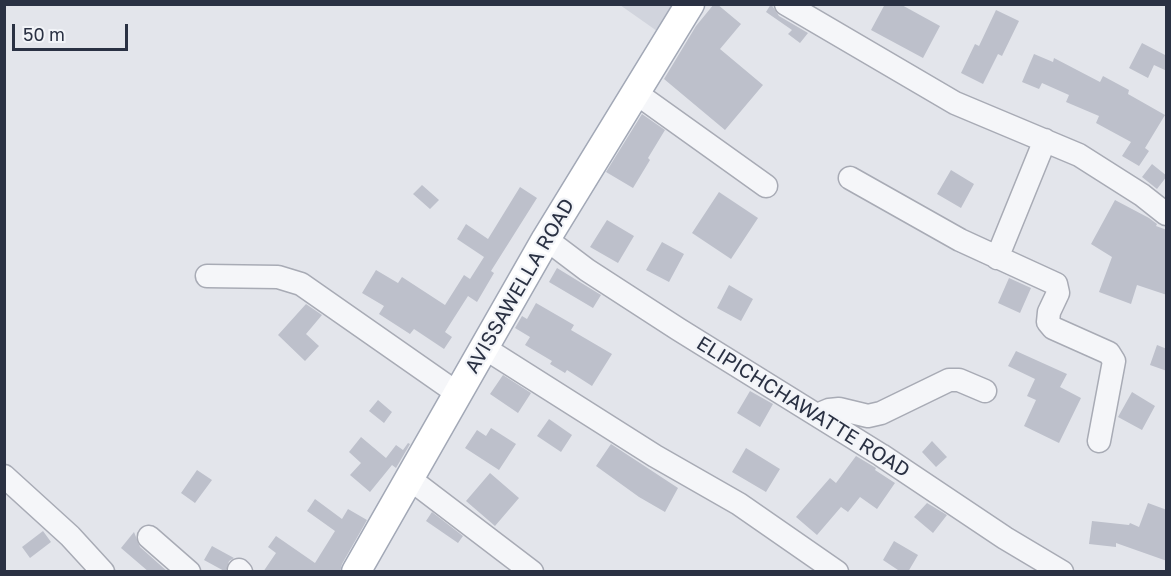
<!DOCTYPE html>
<style>
body{margin:0}
#map{position:relative;width:1171px;height:576px;overflow:hidden;background:#e3e5eb;font-family:"Golos Text",sans-serif}
canvas{display:block}
.frame{position:absolute;inset:0;border:6px solid #2a3143;pointer-events:none}
.scale{position:absolute;left:12px;top:24px;width:116px;height:27px;box-sizing:border-box;border:3px solid #2a3143;border-top:0;padding-left:8px;font-size:18px;line-height:21px;white-space:nowrap;color:#2a3143;-webkit-text-stroke:4px #f2f4f8;paint-order:stroke}
</style>
<div id="map">
<canvas width="1171" height="576"></canvas>
<div class="frame"></div>
<div class="scale">50 m</div>
</div>
<script>
const g = document.querySelector('canvas').getContext('2d');
g.lineJoin = 'round';
function paint(path, color) { g.fillStyle = color; g.fill(path, 'evenodd'); }
const toPath = rows => new Path2D(rows.map(r => 'M' + r).join(''));
function trace(path, color, width, dash) { g.strokeStyle = color; g.lineWidth = width; g.lineCap = dash ? 'butt' : 'round'; g.setLineDash(dash || []); g.stroke(path); }
function write(font, color, halo, rows, align = 'center') {
  g.font = font + ' "Golos Text",sans-serif'; g.lineWidth = 4.5; g.setLineDash([]); g.textBaseline = 'middle'; g.strokeStyle = halo; g.fillStyle = color; for (const [text, x, y, turn = 0] of rows) {
    g.save(); g.translate(x, y); g.rotate((+turn || 0) * Math.PI / 180); g.textAlign = isNaN(turn) ? turn : align; if (halo) g.strokeText(text, 0, 0); g.fillText(text, 0, 0); g.restore();
  }
}
paint(toPath([
 [620,5,672,5,657,31]
]), '#d1d4dd');
paint(toPath([
 [714,4,717,4,741,24,720,49,763,85,725,130,664,79,696,26],
 [771,4,779,16,808,33,800,43,788,34,792,30,766,12],
 [885,4,900,4,940,26,923,58,871,30],
 [996,10,1019,21,1002,56,998,54,983,84,961,73,975,44,979,46],
 [1142,43,1167,56,1167,71,1154,65,1148,78,1129,68],
 [1034,54,1053,62,1054,58,1100,82,1103,76,1129,90,1128,94,1165,115,1145,148,1149,151,1139,166,1122,156,1131,142,1096,123,1099,116,1066,102,1069,95,1042,83,1039,89,1022,82],
 [642,114,665,130,648,158,650,160,633,188,606,172],
 [1152,164,1167,176,1157,189,1142,177],
 [951,170,974,184,961,208,937,194],
 [422,185,439,200,430,209,413,194],
 [520,187,537,198,491,271,494,273,477,302,468,296,445,332,452,337,444,349,414,329,410,334,379,314,384,306,362,293,376,270,398,283,402,277,445,305,464,275,470,279,484,257,457,239,466,224,488,239],
 [719,192,758,218,731,259,692,233],
 [1115,200,1149,218,1157,224,1156,226,1167,230,1167,295,1137,285,1131,304,1099,292,1112,257,1091,244],
 [607,220,634,236,618,263,590,247],
 [662,242,684,254,669,282,646,270],
 [557,268,601,295,593,308,549,282],
 [1009,278,1031,288,1020,313,998,303],
 [729,285,753,299,741,321,717,308],
 [536,303,574,325,571,330,612,354,592,386,567,370,565,373,550,364,552,361,525,345,530,337,515,328,522,316,527,319],
 [306,304,322,315,306,334,319,346,305,361,278,335],
 [1157,345,1167,349,1167,371,1150,365],
 [1016,351,1067,374,1060,387,1081,398,1059,443,1024,426,1036,400,1027,396,1035,379,1008,366],
 [503,375,531,393,518,413,490,394],
 [750,391,773,404,760,427,737,413],
 [1132,392,1155,406,1142,430,1118,417],
 [378,400,392,412,384,423,369,411],
 [549,419,572,435,561,452,537,436],
 [491,428,516,444,499,470,465,448,477,430,486,436],
 [361,437,386,458,396,445,403,450,408,443,410,444,396,468,392,465,370,492,350,475,361,463,349,452],
 [932,441,947,457,936,467,922,452],
 [611,444,678,488,665,512,639,497,596,466],
 [746,448,780,469,766,492,732,472],
 [856,456,876,468,875,470,895,483,877,509,860,497,848,512,841,507,817,535,796,517,830,478,836,483],
 [197,470,212,480,195,503,181,493],
 [490,473,519,498,495,526,466,501],
 [315,499,342,519,348,509,367,520,342,564,340,572,263,572,276,553,268,547,276,536,315,563,335,531,307,511],
 [927,503,947,515,933,533,914,517],
 [1148,503,1167,510,1167,561,1116,543,1116,547,1089,544,1092,521,1129,525,1130,523,1139,527],
 [432,512,463,536,458,543,426,521],
 [43,531,51,542,30,558,22,547],
 [134,532,140,547,168,572,149,572,121,548],
 [894,541,918,555,908,572,901,572,883,560],
 [212,546,234,558,229,561,226,572,204,560]
]), '#bdc0cb');
const minor = toPath([
 [786,4,955,103,1079,155,1142,195,1166,214],
 [636,93,766,186],
 [850,178,960,240,1056,284,1058,293,1049,312,1048,322,1053,328,1109,353,1114,361,1099,441],
 [546,239,587,270,678,329,881,455,1005,538,1062,572],
 [997,258,1045,140],
 [207,276,278,277,301,284,457,393],
 [483,347,655,456,739,504,837,572],
 [817,415,829,410,839,409,868,416,881,413,949,380,959,380,985,391],
 [4,476,70,536,103,572],
 [410,479,532,572],
 [149,537,189,572],
 [239,570,241,572]
]);
const major = toPath([
 [356,572,546,239,690,4]
]);
trace(minor, '#a8abb5', 25);
trace(major, '#a2a8b6', 31);
trace(minor, '#f5f6f9', 22);
trace(major, '#fff', 28);
write('20px', '#2a3143', '#f2f4f8', [
 ["AVISSAWELLA ROAD",520,286,-60],
 ["ELIPICHCHAWATTE ROAD",803,407,32]
]);
</script>
